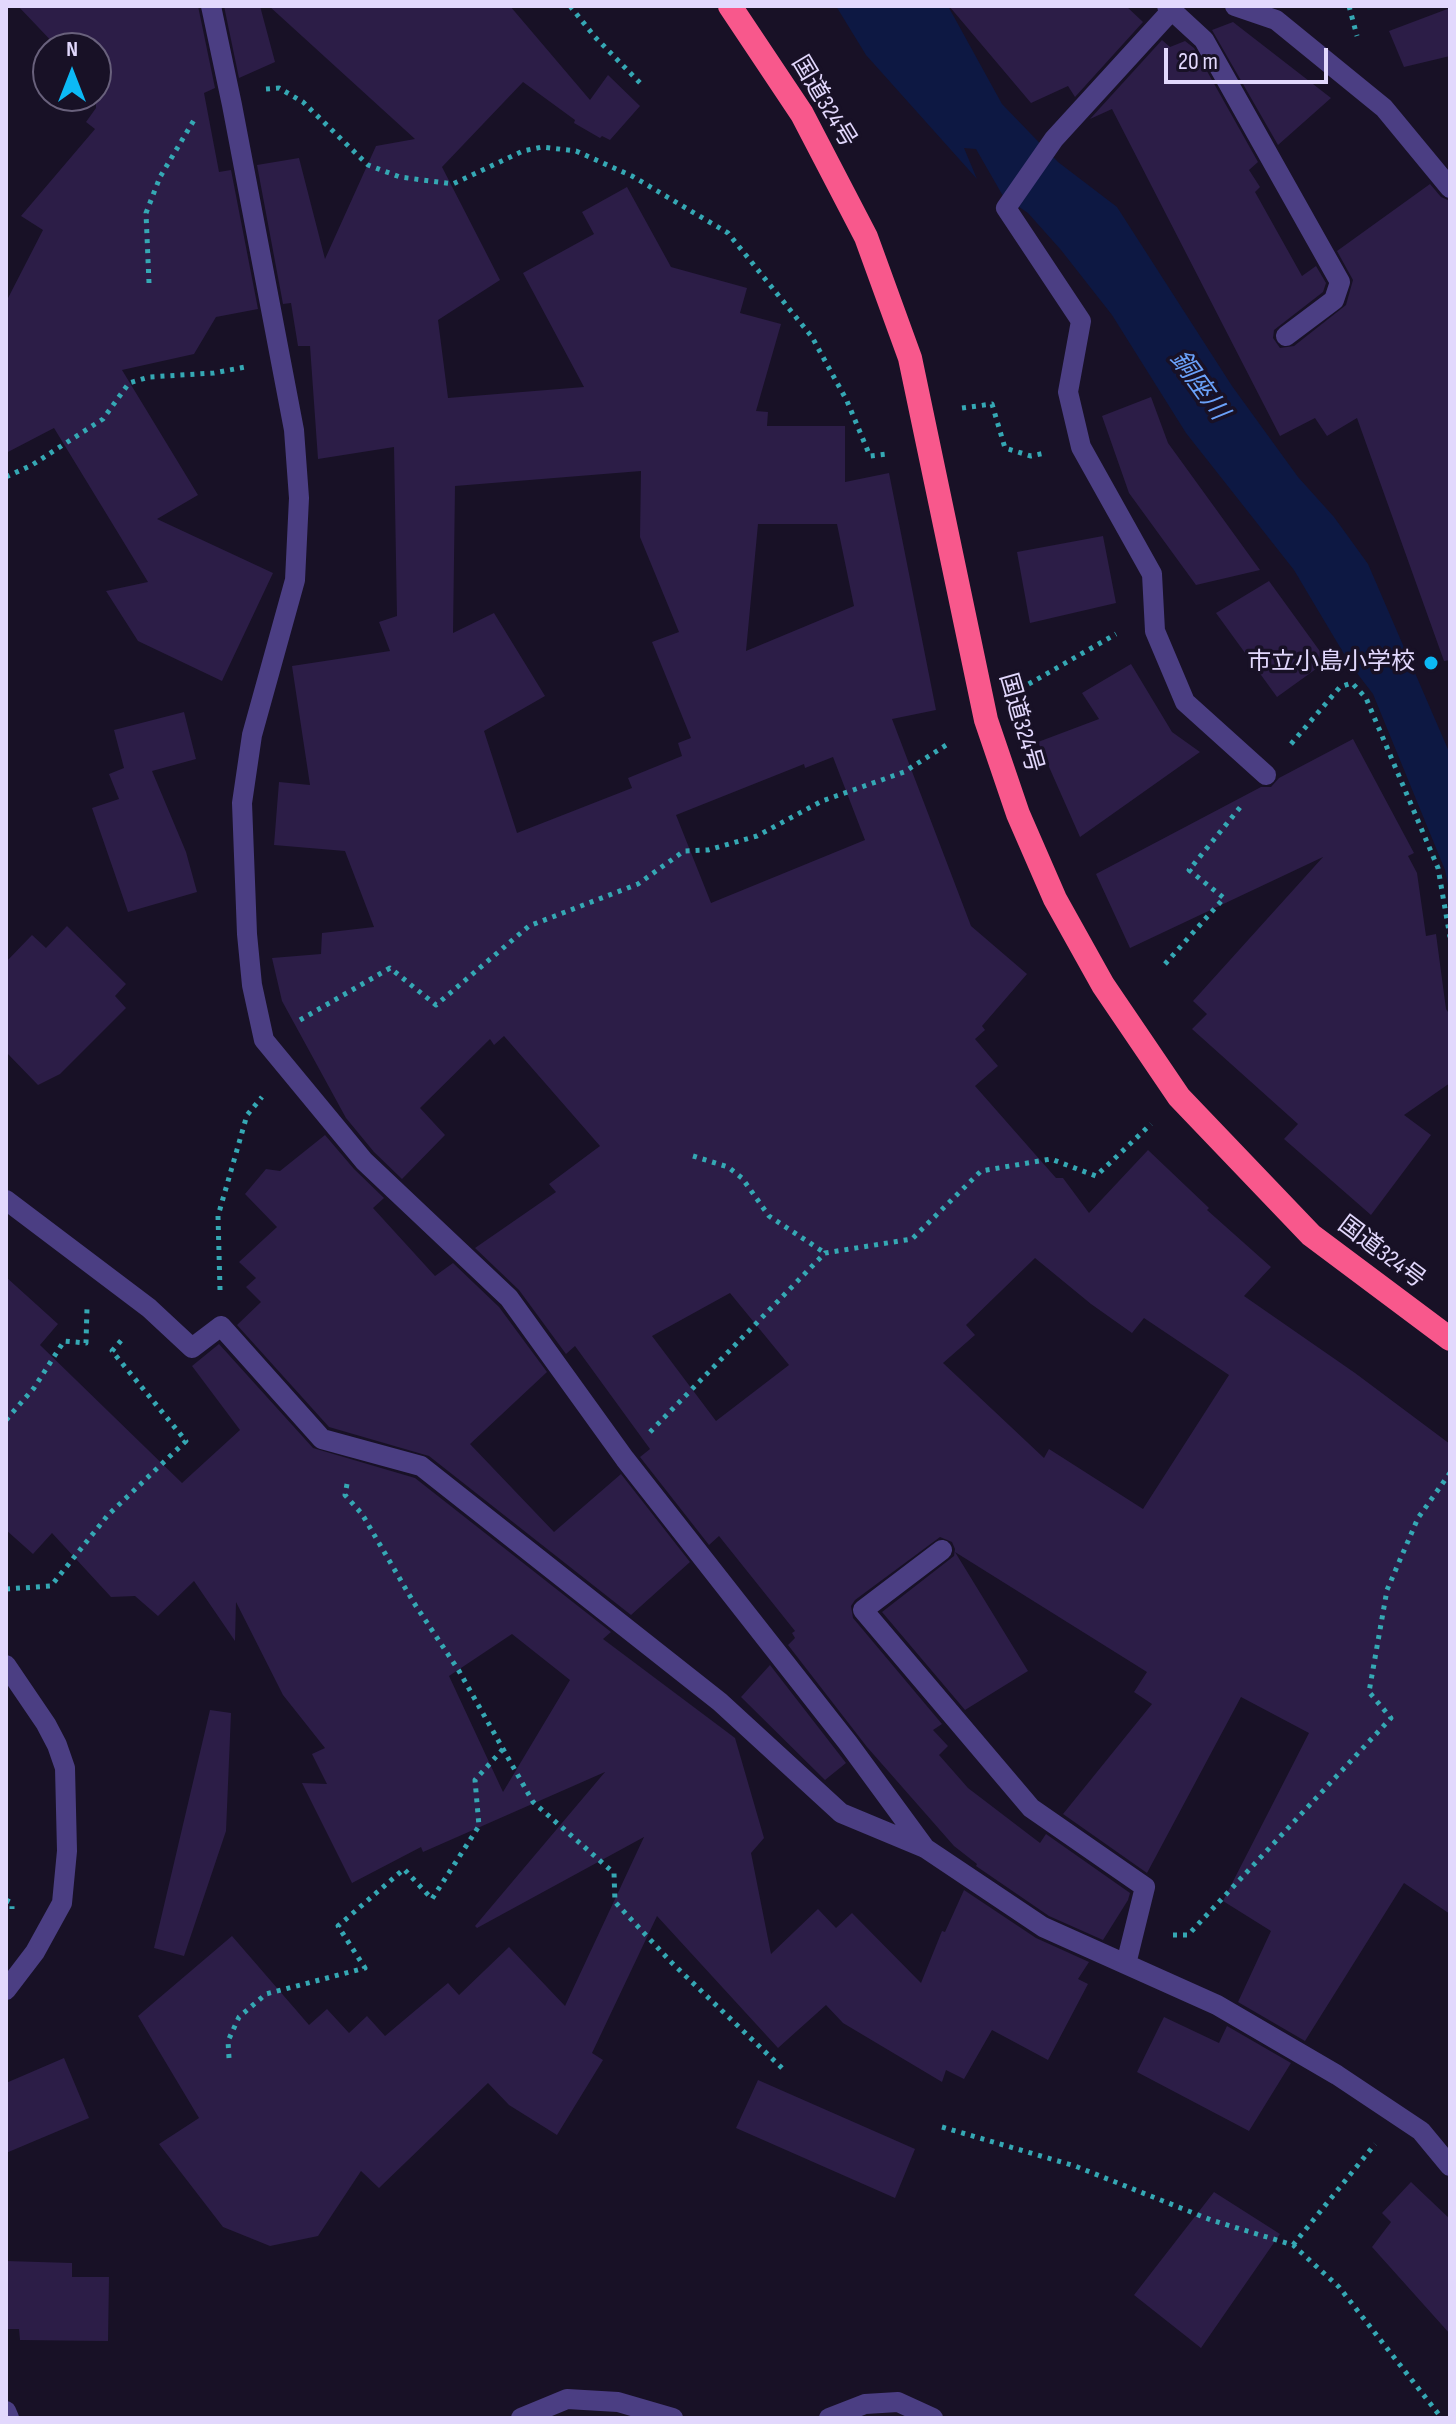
<!DOCTYPE html>
<meta charset="utf-8">
<style>
body{margin:0}
#map{position:relative;width:1456px;height:2424px;overflow:hidden;background:#181126;font-family:"Sofia Sans Condensed",sans-serif}
canvas{display:block}
.frame{position:absolute;inset:0;border:8px solid #e2d8fd;pointer-events:none}
.north{position:absolute;left:32px;top:32px;width:80px;height:80px;box-sizing:border-box;background:#181126;border:2px solid #69617c;border-radius:50%;rotate:0deg;font-size:22px;font-weight:700;line-height:32px;text-align:center;color:#e2d8fd}
.north::after{content:'';display:block;margin:auto;width:28px;height:36px;background:#0cb9f5;clip-path:polygon(50% 0,100% 100%,50% 72%,0 100%)}
.scale{position:absolute;left:1164px;top:48px;width:164px;height:36px;box-sizing:border-box;border:4px solid #e2d8fd;border-top:0;padding-left:10px;font-size:24px;line-height:28px;white-space:nowrap;color:#e2d8fd;-webkit-text-stroke:6px #181126;paint-order:stroke}
</style>
<div id="map">
<canvas width="1456" height="2424"></canvas>
<div class="frame"></div>
<div class="north">N</div>
<div class="scale">20 m</div>
</div>
<script>
const g = document.querySelector('canvas').getContext('2d');
g.lineJoin = 'round';
function paint(path, color) { g.fillStyle = color; g.fill(path, 'evenodd'); }
const toPath = rows => new Path2D(rows.map(r => 'M' + r).join(''));
function trace(path, color, width, dash) { g.strokeStyle = color; g.lineWidth = width; g.lineCap = dash ? 'butt' : 'round'; g.setLineDash(dash || []); g.stroke(path); }
function write(font, color, halo, rows, align = 'center') {
  g.font = font + ' "Sofia Sans Condensed","Noto Sans JP",sans-serif'; g.lineWidth = 7; g.setLineDash([]); g.textBaseline = 'middle'; g.strokeStyle = halo; g.fillStyle = color; for (const [text, x, y, turn = 0] of rows) {
    g.save(); g.translate(x, y); g.rotate((+turn || 0) * Math.PI / 180); g.textAlign = isNaN(turn) ? turn : align; if (halo) g.strokeText(text, 0, 0); g.fillText(text, 0, 0); g.restore();
  }
}
paint(toPath([
 [836,6,948,6,1002,104,1058,162,1117,207,1232,386,1298,477,1334,517,1368,564,1450,754,1450,895,1445,870,1373,694,1350,664,1294,570,1186,433,1112,315,1061,250,1028,213,1003,196,976,149,964,148,977,179,866,55]
]), '#0d1843');
paint(toPath([
 [18,6,198,6,215,88,204,93,219,172,231,170,258,309,216,317,194,354,122,370,198,495,157,519,273,573,222,681,138,641,106,591,148,582,54,428,6,453,6,302,43,230,21,216,95,129,86,122,96,108,96,48,58,48],
 [224,6,260,6,275,62,239,78],
 [269,6,510,6,590,100,608,75,640,106,610,140,602,136,600,138,574,123,575,120,523,82,442,167,500,280,438,320,448,398,584,387,523,273,594,234,582,212,627,187,671,267,747,288,740,313,781,324,756,411,768,412,767,426,845,426,845,482,889,473,936,710,892,719,971,926,1027,974,982,1026,985,1030,975,1039,998,1066,975,1086,1056,1178,1063,1178,1089,1213,1148,1150,1209,1208,1207,1210,1271,1267,1244,1296,1355,1373,1450,1444,1450,1914,1404,1883,1305,2041,1238,2002,1271,1931,1223,1901,1309,1733,1241,1697,1147,1873,1063,1814,1152,1704,1134,1692,1147,1672,955,1552,1028,1671,965,1710,882,1612,954,1556,955,1549,952,1542,940,1537,855,1600,851,1606,853,1618,942,1724,933,1730,948,1746,939,1755,968,1788,1040,1843,1046,1834,1130,1893,1128,1900,1103,1940,1049,1916,976,1866,977,1864,954,1846,867,1747,788,1645,795,1638,792,1633,795,1631,719,1536,709,1545,640,1457,650,1449,575,1346,566,1354,519,1290,475,1248,556,1192,549,1184,600,1146,504,1036,494,1045,490,1039,420,1108,445,1135,402,1179,374,1152,346,1118,282,1001,272,958,321,954,322,933,374,927,345,851,274,845,279,782,310,785,292,666,390,651,379,622,397,616,394,447,318,459,310,346,298,346,291,303,283,304,257,165,299,158,325,259,376,146,415,139],
 [641,471,640,537,679,632,652,642,691,738,678,743,682,756,628,778,632,788,517,833,484,731,545,696,494,613,453,633,455,486],
 [758,524,837,524,854,606,746,651],
 [833,757,865,840,711,903,676,815,804,764,805,768],
 [1035,1258,1091,1304,1132,1333,1144,1318,1229,1375,1143,1509,1049,1449,1044,1458,943,1363,975,1335,966,1325],
 [730,1293,789,1365,716,1421,652,1336],
 [949,6,1126,6,1143,22,1075,97,1068,86,1031,103],
 [1450,8,1450,56,1404,67,1389,31],
 [1233,22,1331,98,1278,145,1212,30],
 [1162,40,1170,47,1185,41,1194,48,1258,162,1249,170,1260,187,1255,192,1302,276,1316,266,1326,283,1323,292,1274,330,1273,338,1280,348,1294,346,1346,305,1353,280,1337,251,1430,184,1441,197,1450,201,1450,660,1444,661,1357,418,1327,436,1315,418,1280,436,1112,109,1090,119],
 [1151,397,1168,443,1260,570,1196,585,1129,493,1102,416],
 [1103,536,1116,603,1030,623,1017,552],
 [1269,581,1327,661,1277,697,1216,613],
 [1131,664,1172,732,1200,752,1080,837,1038,742,1099,719,1082,693],
 [184,712,196,759,152,771,186,852,197,892,128,912,92,808,119,799,109,774,124,768,114,730],
 [1353,739,1414,853,1408,856,1417,873,1426,936,1436,934,1446,1009,1450,1015,1450,1083,1404,1115,1431,1135,1371,1215,1284,1139,1298,1124,1192,1029,1207,1014,1193,1001,1323,857,1130,948,1096,874,1261,787,1271,787,1279,778],
 [67,926,126,984,115,996,126,1008,60,1074,38,1085,6,1052,6,962,32,935,46,948],
 [325,1135,354,1169,384,1198,373,1208,435,1276,453,1263,499,1307,547,1372,470,1444,554,1532,621,1474,690,1562,631,1615,429,1456,329,1427,237,1325,261,1302,246,1287,256,1278,239,1262,277,1227,245,1194,266,1169,280,1171],
 [6,1277,58,1324,40,1345,182,1483,240,1430,192,1366,219,1344,313,1448,415,1478,611,1632,603,1639,735,1738,764,1838,751,1853,771,1954,818,1909,836,1928,852,1913,921,1983,942,1931,945,1932,964,1890,1036,1938,1089,1962,1078,1979,1088,1984,1048,2060,992,2030,964,2079,946,2070,942,2082,843,2023,826,2005,778,2048,657,1916,592,2053,603,2060,557,2135,509,2105,488,2083,379,2188,361,2171,318,2236,270,2246,223,2227,159,2144,199,2118,138,2016,232,1936,309,2025,327,2009,349,2033,367,2016,385,2036,448,1983,459,1995,509,1947,565,2006,644,1837,477,1928,475,1926,605,1772,423,1852,421,1847,352,1883,302,1783,327,1784,312,1754,325,1748,283,1695,236,1602,235,1641,194,1581,158,1616,135,1596,111,1597,52,1533,33,1554,6,1530],
 [512,1634,570,1680,503,1792,449,1676],
 [770,1665,846,1763,825,1780,741,1697],
 [210,1710,231,1713,226,1831,184,1956,154,1948],
 [1164,2017,1219,2043,1227,2026,1291,2063,1249,2131,1137,2072],
 [64,2058,89,2118,6,2153,6,2083],
 [758,2080,915,2149,895,2198,736,2128],
 [1411,2182,1450,2219,1450,2334,1372,2247,1391,2222,1382,2213],
 [1214,2192,1280,2234,1201,2348,1134,2295],
 [6,2261,72,2263,72,2277,109,2277,108,2341,20,2340,19,2329,6,2329]
]), '#2c1d47');
trace(toPath([
 [570,6,595,37,644,87],
 [1349,6,1357,36],
 [266,89,279,88,303,102,368,165,400,177,453,184,523,151,542,147,576,151,632,176,728,233,812,337,847,401,870,456,887,454],
 [149,283,146,213,160,177,194,120],
 [962,408,992,404,1005,448,1031,456,1045,453],
 [6,477,32,465,103,419,129,383,149,377,214,373,245,367],
 [1020,689,1116,634],
 [1291,744,1340,687,1352,683,1366,698,1438,868,1450,937],
 [1165,964,1224,898,1189,870,1242,805],
 [300,1020,390,968,436,1005,529,926,638,884,684,851,708,850,757,836,822,801,904,772,951,742],
 [693,1156,728,1167,742,1178,769,1216,825,1253],
 [220,1290,218,1216,247,1115,262,1097],
 [6,1420,34,1388,64,1341,86,1343,87,1308],
 [650,1432,825,1253,912,1239,981,1171,1051,1159,1096,1176,1151,1124],
 [347,1484,345,1495,362,1514,414,1603,459,1671,533,1802,614,1873,615,1902,672,1963,782,2068],
 [6,1589,51,1586,108,1515,186,1441,112,1351,124,1337],
 [6,1900,12,1903,12,1909],
 [1173,1935,1188,1935,1391,1718,1369,1692,1387,1590,1418,1518,1450,1473],
 [229,2058,228,2041,239,2017,266,1994,365,1968,338,1926,404,1869,432,1899,479,1826,475,1780,503,1749],
 [942,2127,1075,2166,1211,2220,1293,2245,1339,2287,1440,2416,1438,2418],
 [1293,2245,1375,2144]
]), '#35a8b4', 5, [4, 6]);
trace(toPath([
 [211,6,232,105,294,430,299,498,295,580,252,735,242,803,247,934,252,985,264,1040,364,1161,509,1298,625,1459,848,1743,925,1848],
 [1167,6,1204,40,1340,282,1334,300,1286,336],
 [1235,6,1276,20,1384,108,1450,188],
 [1171,11,1054,139,1006,208,1081,321,1068,392,1081,447,1152,574,1155,631,1185,702,1266,775],
 [6,1200,149,1308,192,1348,221,1326,322,1439,421,1466,720,1702,841,1813,925,1848,1043,1927,1217,2005,1337,2075,1421,2131,1450,2166],
 [942,1550,863,1610,1031,1808,1145,1887,1126,1964],
 [6,1665,46,1724,57,1745,65,1768,67,1851,62,1903,35,1952,6,1990],
 [6,2411,9,2418],
 [521,2418,567,2399,618,2402,673,2418],
 [829,2418,865,2404,898,2402,933,2418]
]), '#4b3e83', 20);
trace(toPath([
 [730,6,802,114,866,237,910,358,986,720,1018,814,1055,899,1103,985,1179,1097,1311,1235,1450,1339]
]), '#f8588c', 24);
for (const [x, y, r, color] of [
 [1431,663,8,"#0cb9f5"]
]) { const dot = new Path2D(); dot.arc(x, y, r, 0, 2 * Math.PI); g.fillStyle = color; g.fill(dot); trace(dot, '#181126', 3); }
write('24px', '#e2d8fd', '#181126', [
 ["国道324号",823,102,59],
 ["国道324号",1020,723,74],
 ["国道324号",1381,1253,37]
]);
write('24px', '#e2d8fd', '#181126', [
 ["市立小島小学校",1415,663]
], 'right');
write('italic 26px', '#6aa1f9', '#181126', [
 ["銅座川",1198,386,54]
]);
</script>
